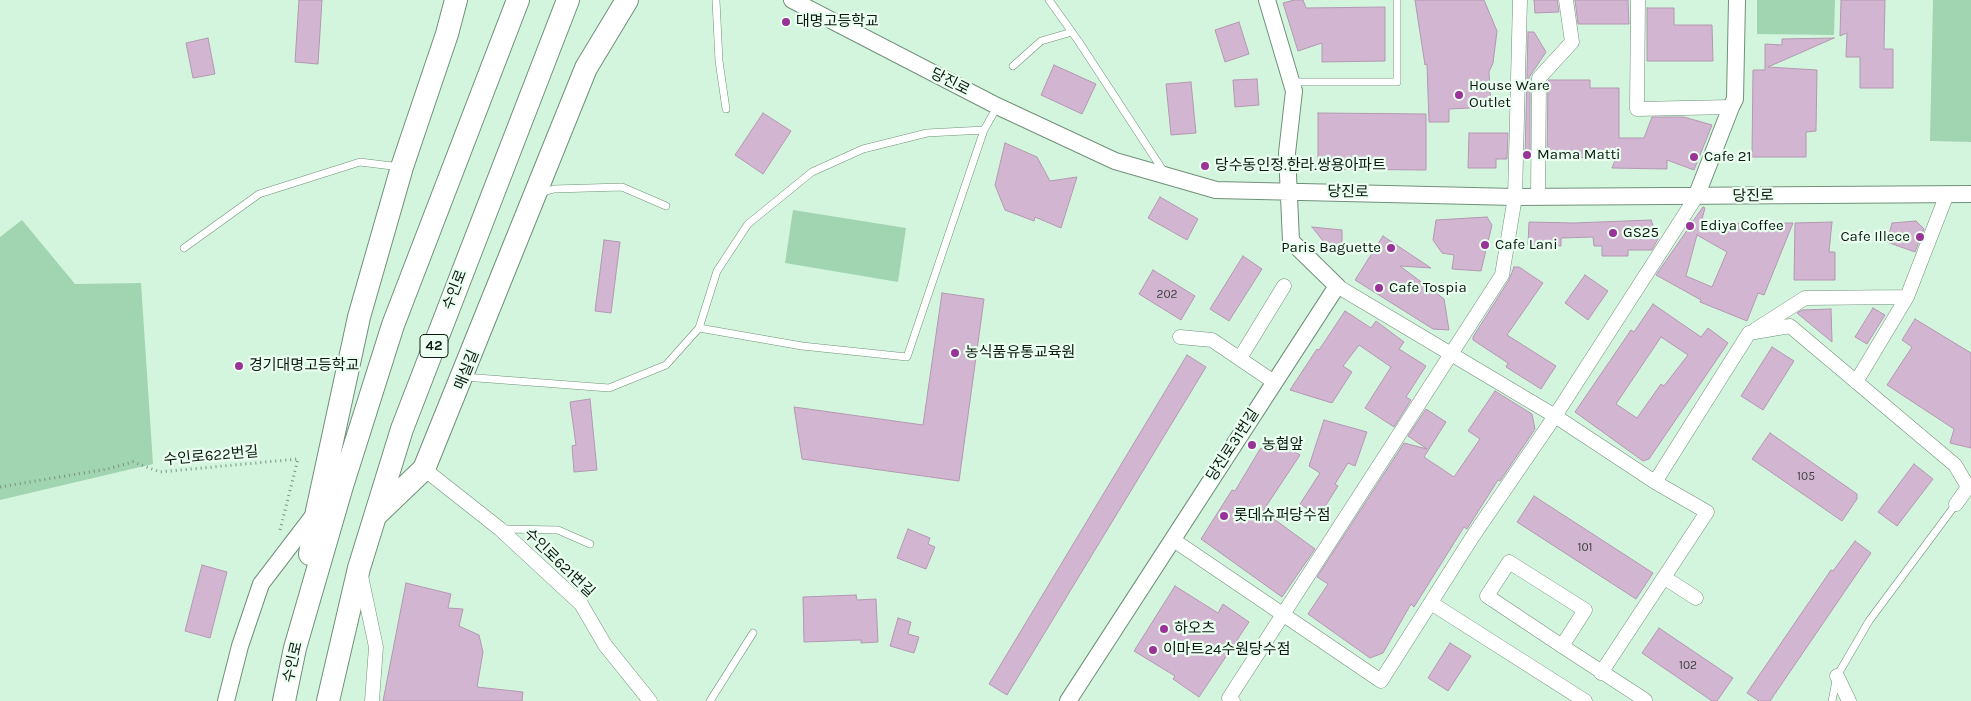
<!DOCTYPE html>
<meta charset="utf-8">
<style>
body{margin:0}
canvas{display:block;background:#d3f5dd}
</style>
<canvas width="1971" height="701"></canvas>
<script>
const g = document.querySelector('canvas').getContext('2d');
g.lineJoin = 'round';
function paint(path, color) { g.fillStyle = color; g.fill(path, 'evenodd'); }
const toPath = rows => new Path2D(rows.map(r => 'M' + r).join(''));
function trace(path, color, width, dash) { g.strokeStyle = color; g.lineWidth = width; g.lineCap = dash ? 'butt' : 'round'; g.setLineDash(dash || []); g.stroke(path); }
function write(font, color, halo, rows, align = 'center') {
  g.font = font + ' Karla,"Noto Sans KR",sans-serif'; g.lineWidth = 4.5; g.setLineDash([]); g.textBaseline = 'middle'; g.strokeStyle = halo; g.fillStyle = color; for (const [text, x, y, turn = 0] of rows) {
    g.save(); g.translate(x, y); g.rotate((+turn || 0) * Math.PI / 180); g.textAlign = isNaN(turn) ? turn : align; if (halo) g.strokeText(text, 0, 0); g.fillText(text, 0, 0); g.restore();
  }
}
paint(toPath([
 [1757,0,1835,0,1834,35,1757,34],
 [1933,0,1971,0,1971,142,1930,141],
 [793,210,906,228,898,282,785,263],
 [22,220,75,284,141,283,153,464,0,500,0,237]
]), '#a1d5b1');
const building = toPath([
 [299,0,322,0,318,64,295,62,299,0],
 [1294,0,1303,0,1306,8,1385,7,1385,61,1322,62,1322,43,1298,51,1283,3,1294,0],
 [1415,0,1484,0,1497,31,1493,63,1489,72,1491,107,1449,109,1449,122,1429,122,1427,64,1425,65,1415,0],
 [1534,0,1557,0,1559,12,1535,13,1534,0],
 [1575,0,1628,0,1629,24,1578,24,1575,0],
 [1841,0,1885,0,1884,49,1893,49,1893,88,1860,88,1860,57,1846,57,1847,33,1840,36,1841,0],
 [1647,8,1674,8,1674,25,1712,25,1713,61,1647,61,1647,8],
 [1239,22,1249,54,1225,62,1215,30,1239,22],
 [1528,32,1534,32,1546,52,1528,79,1530,79,1530,159,1525,159,1528,32],
 [208,38,215,74,193,78,186,43,208,38],
 [1834,38,1768,67,1817,70,1816,131,1806,132,1806,157,1752,157,1753,70,1765,70,1765,44,1782,45,1782,39,1834,38],
 [1054,65,1096,84,1082,114,1041,95,1054,65],
 [1257,79,1259,105,1235,107,1233,80,1257,79],
 [1549,80,1590,80,1590,88,1619,88,1619,138,1644,138,1652,117,1684,117,1712,125,1694,170,1667,160,1667,169,1612,168,1616,158,1547,157,1548,81,1549,80],
 [1191,82,1196,133,1171,135,1166,84,1191,82],
 [763,113,791,131,763,174,735,155,763,113],
 [1318,113,1426,114,1426,170,1318,169,1318,113],
 [1469,133,1508,133,1507,159,1496,159,1496,168,1468,168,1469,133],
 [1005,143,1037,157,1050,181,1077,177,1061,228,1035,217,1034,221,1005,210,995,185,1005,143],
 [1160,197,1198,219,1187,240,1148,218,1160,197],
 [1703,207,1705,208,1701,223,1704,224,1793,223,1764,295,1758,293,1747,321,1700,302,1701,300,1656,275,1688,229,1686,228,1691,220,1693,221,1703,207],
 [1697,235,1727,252,1712,287,1686,276,1697,235],
 [1487,217,1492,225,1481,271,1452,269,1454,255,1442,253,1433,240,1436,220,1487,217],
 [1651,220,1658,239,1652,250,1628,250,1628,256,1602,256,1602,246,1594,246,1593,237,1561,238,1561,246,1528,245,1529,222,1574,223,1651,220],
 [1916,221,1924,229,1915,252,1887,242,1892,223,1916,221],
 [1832,222,1829,252,1835,252,1835,280,1794,280,1795,223,1832,222],
 [1312,227,1342,230,1342,244,1327,246,1312,227],
 [1383,236,1431,268,1400,266,1444,299,1449,330,1433,329,1355,280,1383,236],
 [604,240,620,242,611,313,595,311,604,240],
 [1243,256,1262,269,1229,321,1210,309,1243,256],
 [1514,267,1519,267,1543,283,1507,335,1556,366,1541,389,1506,367,1508,363,1473,340,1473,337,1509,280,1514,267],
 [1153,270,1195,296,1181,320,1139,294,1153,270],
 [1585,275,1608,291,1588,320,1565,303,1585,275],
 [942,293,984,299,959,481,802,459,794,407,923,425,942,293],
 [1653,304,1701,337,1708,328,1728,343,1649,459,1643,461,1575,412,1631,330,1634,332,1653,304],
 [1661,337,1688,355,1664,386,1661,384,1637,418,1616,404,1661,337],
 [1873,308,1885,315,1867,344,1855,337,1873,308],
 [1831,309,1832,342,1797,313,1802,310,1831,309],
 [1345,311,1371,328,1376,321,1404,342,1399,349,1426,366,1406,397,1411,400,1394,427,1365,408,1391,367,1359,345,1343,366,1352,372,1332,403,1290,390,1317,349,1319,350,1345,311],
 [1915,319,1971,353,1971,448,1950,443,1954,429,1887,385,1912,347,1902,340,1915,319],
 [1772,347,1794,361,1763,410,1741,396,1772,347],
 [1187,355,1206,367,1007,695,989,684,1187,355],
 [1495,391,1532,414,1535,429,1500,481,1498,480,1467,529,1464,527,1414,607,1411,604,1383,653,1370,658,1308,614,1328,584,1317,577,1404,443,1427,449,1408,436,1426,409,1446,422,1424,457,1454,477,1480,439,1468,431,1495,391],
 [590,399,597,470,574,472,572,446,576,445,570,402,590,399],
 [1324,420,1367,432,1355,466,1348,463,1335,484,1338,486,1319,516,1300,504,1320,473,1309,466,1324,420],
 [1770,433,1857,494,1857,499,1842,521,1752,459,1770,433],
 [1277,442,1300,455,1263,511,1315,549,1282,597,1201,539,1232,490,1235,491,1260,449,1277,442],
 [1914,464,1933,479,1897,526,1878,512,1914,464],
 [1534,496,1653,573,1636,599,1517,522,1534,496],
 [908,529,930,538,928,544,935,547,926,569,897,558,908,529],
 [1855,541,1871,553,1770,701,1759,701,1747,693,1831,570,1833,571,1855,541],
 [202,565,227,572,210,638,185,631,202,565],
 [406,583,451,594,448,608,463,609,459,626,479,635,483,652,477,687,523,692,522,701,383,701,406,583],
 [1175,586,1218,613,1223,604,1249,622,1199,697,1173,679,1175,676,1134,651,1175,586],
 [856,595,857,600,876,599,878,642,861,643,861,640,804,642,803,597,856,595],
 [898,618,911,622,908,634,919,637,914,653,890,646,898,618],
 [1659,628,1733,678,1717,701,1712,701,1642,653,1659,628],
 [1450,643,1471,656,1448,691,1428,678,1450,643]
]);
paint(building, '#d2b6d1');
trace(building, '#b498b2', 1);
const service = toPath([
 [716,0,719,61,726,109],
 [1049,0,1079,42,1164,172],
 [1013,66,1041,41,1072,32],
 [1292,82,1397,82,1397,0],
 [984,130,927,133,863,149,812,172,748,224,717,271,699,328,802,346,907,357,984,130,997,107],
 [540,193,554,189,622,187,666,206],
 [184,248,259,194,360,162,400,167],
 [464,377,609,388,666,365,699,328],
 [503,529,558,530,590,544],
 [710,701,753,633],
 [1832,701,1837,676,1869,621,1956,504]
]);
const minor = toPath([
 [1638,0,1637,109,1731,107],
 [1538,196,1539,78,1572,42,1566,0],
 [1337,286,1555,416,1655,482,1707,512,1601,673],
 [1755,330,1805,298,1907,297],
 [1180,337,1212,340,1274,382],
 [1240,358,1284,286],
 [1856,382,1907,297,1947,194],
 [424,469,500,529,581,604,605,645,650,701],
 [1655,482,1749,333,1790,326,1955,465,1968,487,1956,504],
 [1172,539,1381,681,1473,536,1555,416,1696,197],
 [1509,562,1585,610,1562,646,1487,596,1509,562],
 [361,576,376,647,372,701],
 [1665,578,1696,598],
 [1431,603,1585,701],
 [1562,646,1645,700],
 [1837,676,1849,701],
 [1233,701,1229,698,1502,275,1515,197,1520,0]
]);
const tertiary = toPath([
 [792,0,997,106,1115,161,1216,190,1515,197,1971,194],
 [1696,197,1731,107,1735,99,1737,0],
 [226,701,240,646,261,584,316,512],
 [1068,701,1337,286,1291,241,1287,153,1294,91,1267,0]
]);
const trunk = toPath([
 [376,515,424,469,586,68,627,0],
 [310,554,317,511,359,317,402,167,447,34,456,0],
 [284,701,295,648,342,486,393,325,518,0],
 [328,701,359,568,402,429,568,0]
]);
trace(service, '#70907a', 8);
trace(minor, '#70907a', 15);
trace(tertiary, '#70907a', 18);
trace(trunk, '#70907a', 24);
trace(toPath([
 [0,487,107,469,133,462,160,472,298,459,280,530]
]), '#799181', 3, [1, 4]);
trace(service, '#fff', 7);
trace(minor, '#fff', 14);
trace(tertiary, '#fff', 16);
trace(trunk, '#fff', 22);
for (const [x, y, r, color] of [
 [786,22,5,"#993398"],
 [1459,95,5,"#993398"],
 [1527,155,5,"#993398"],
 [1694,157,5,"#993398"],
 [1205,166,5,"#993398"],
 [1690,226,5,"#993398"],
 [1613,233,5,"#993398"],
 [1920,237,5,"#993398"],
 [1485,245,5,"#993398"],
 [1391,248,5,"#993398"],
 [1379,288,5,"#993398"],
 [955,353,5,"#993398"],
 [239,366,5,"#993398"],
 [1252,445,5,"#993398"],
 [1224,516,5,"#993398"],
 [1164,629,5,"#993398"],
 [1153,650,5,"#993398"]
]) { const dot = new Path2D(); dot.arc(x, y, r, 0, 2 * Math.PI); g.fillStyle = color; g.fill(dot); trace(dot, '#eafff0', 2); }
write('12px', '#3e4041', null, [
 ["202",1167,295],
 ["105",1806,477],
 ["101",1585,548],
 ["102",1688,666]
]);
for (const [x, y, w] of [
 [434,346,28]
]) { const box = new Path2D(); box.roundRect(x - w / 2, y - 11.5, w, 23, 4); g.fillStyle = '#eafff0'; g.fill(box); trace(box, '#0d1911', 1); }
write('bold 14px', '#0d1911', null, [
 ["42",434,346]
]);
write('15px', '#0d1911', '#eafff0', [
 ["대명고등학교",796,22],
 ["House Ware",1469,86],
 ["Outlet",1469,103],
 ["Mama Matti",1537,155],
 ["Cafe 21",1704,157],
 ["당수동인정.한라.쌍용아파트",1215,166],
 ["Ediya Coffee",1700,226],
 ["GS25",1623,233],
 ["Cafe Illece",1910,237,"right"],
 ["Cafe Lani",1495,245],
 ["Paris Baguette",1381,248,"right"],
 ["Cafe Tospia",1389,288],
 ["농식품유통교육원",965,353],
 ["경기대명고등학교",249,366],
 ["농협앞",1262,445],
 ["롯데슈퍼당수점",1234,516],
 ["하오츠",1174,629],
 ["이마트24수원당수점",1163,650]
], 'left');
write('15px', '#0d1911', '#eafff0', [
 ["당진로",950,82,27],
 ["당진로",1348,192,1],
 ["당진로",1753,196,-1],
 ["수인로",455,290,-69],
 ["매실길",467,370,-68],
 ["당진로31번길",1233,445,-57],
 ["수인로622번길",211,456,-5],
 ["수인로621번길",559,563,44],
 ["수인로",293,662,-77]
]);
</script>
